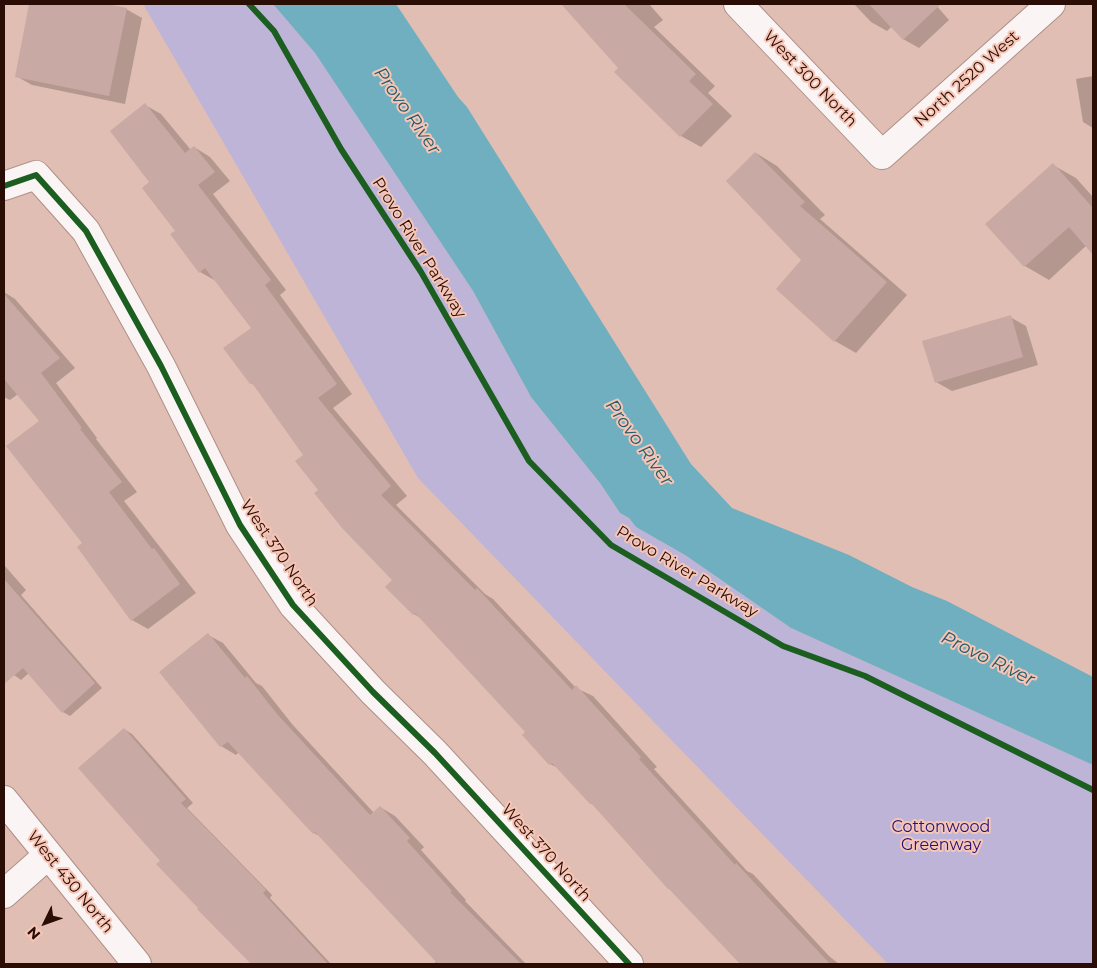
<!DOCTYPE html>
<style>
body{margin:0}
#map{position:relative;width:1097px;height:968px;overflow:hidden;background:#e1beb3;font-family:Montserrat,sans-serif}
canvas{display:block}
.frame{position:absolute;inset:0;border:5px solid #2a0d05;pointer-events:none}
.north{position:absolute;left:20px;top:898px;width:50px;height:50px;-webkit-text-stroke:4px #f7c5b5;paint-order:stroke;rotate:228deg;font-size:14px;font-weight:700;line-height:20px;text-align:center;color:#2a0d05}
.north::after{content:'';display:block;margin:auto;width:18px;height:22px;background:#2a0d05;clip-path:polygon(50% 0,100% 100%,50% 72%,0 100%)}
</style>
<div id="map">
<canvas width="1097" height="968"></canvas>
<div class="frame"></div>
<div class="north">N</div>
</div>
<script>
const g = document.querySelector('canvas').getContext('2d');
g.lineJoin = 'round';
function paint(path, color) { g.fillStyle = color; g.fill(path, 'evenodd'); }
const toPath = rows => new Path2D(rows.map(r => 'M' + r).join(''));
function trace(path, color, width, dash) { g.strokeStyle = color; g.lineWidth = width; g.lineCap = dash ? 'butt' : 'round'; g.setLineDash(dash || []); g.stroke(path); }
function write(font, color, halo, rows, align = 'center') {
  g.font = font + ' Montserrat,sans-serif'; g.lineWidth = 4; g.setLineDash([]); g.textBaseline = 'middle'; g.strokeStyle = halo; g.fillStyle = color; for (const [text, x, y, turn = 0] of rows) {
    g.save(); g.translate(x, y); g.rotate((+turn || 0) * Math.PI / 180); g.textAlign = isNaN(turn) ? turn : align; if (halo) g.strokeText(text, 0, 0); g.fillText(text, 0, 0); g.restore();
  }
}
paint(toPath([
 [143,4,273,4,315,53,473,291,531,397,600,483,620,513,629,518,636,527,685,555,791,628,1093,765,1093,964,888,964,418,478]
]), '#beb4d7');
paint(toPath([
 [273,4,396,4,458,97,467,107,691,464,732,508,849,555,912,587,947,601,1093,677,1093,765,791,628,685,555,636,527,629,518,620,513,600,483,531,397,473,291,315,53]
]), '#70afbf');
paint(toPath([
 [31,4,101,4,126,9,142,18,125,104,32,85,16,76],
 [565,4,649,4,663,20,654,27,715,86,708,93,732,116,701,147,681,136,564,5],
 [854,4,935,4,949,20,919,48,903,39,892,26,887,31,871,22],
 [1093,76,1093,128,1083,122,1076,79],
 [145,105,161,114,191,150,194,147,210,157,230,181,213,194,286,290,280,295,352,394,333,408,407,496,396,505,485,594,493,599,576,688,593,696,657,767,654,769,747,871,753,874,829,956,839,964,741,964,595,806,590,803,560,769,550,764,527,732,422,619,414,614,394,580,320,490,305,455,256,387,251,383,253,328,216,281,200,272,151,182],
 [756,153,777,166,825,215,820,219,907,295,856,353,835,341,803,260],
 [1053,165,1076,178,1093,197,1093,248,1087,245,1049,280,1025,266,987,224],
 [4,292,15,299,75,368,56,383,97,438,96,439,137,492,124,501,196,593,148,629,132,620,83,544,40,421,18,394,10,400,4,397],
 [1010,317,1026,326,1038,365,952,391,936,382],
 [4,565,26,590,21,595,102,688,70,716,63,712,29,673,21,680,14,675,4,664],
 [208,635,223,643,256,683,262,686,292,724,374,813,380,807,395,816,424,847,421,850,466,900,465,901,526,964,433,964,437,961,323,838,314,833,239,752,236,755,221,746,161,672],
 [124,729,132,734,193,803,187,808,272,895,270,898,331,964,252,964,198,909,200,908,161,861]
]), '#0003');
paint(toPath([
 [29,4,107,4,127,8,109,96,15,77],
 [561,4,624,4,696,74,689,81,713,104,680,137,614,72,618,68],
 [869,4,941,4,903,40],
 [145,103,185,153,194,146,215,172,198,185,271,280,265,285,337,384,318,398,391,486,381,495,475,590,477,588,572,690,576,685,641,757,639,759,735,865,736,863,830,964,740,964,669,889,668,889,591,803,590,804,552,763,549,765,522,735,525,732,415,613,413,615,385,587,392,580,342,528,314,493,318,490,295,461,303,455,252,383,250,384,223,348,251,328,205,268,199,273,170,234,175,231,142,188,149,182,110,131],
 [755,152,805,202,800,206,887,282,834,342,776,289,801,260,726,181],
 [1053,163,1093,208,1093,255,1069,227,1024,267,985,224],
 [4,294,60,358,41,373,82,428,80,429,122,482,109,492,152,549,154,548,180,584,131,621,77,547,82,543,6,446,39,421,4,379],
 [1011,315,1023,357,935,383,922,341],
 [4,579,95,683,62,713,23,668,4,684],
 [208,633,245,678,247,676,277,714,370,815,380,806,410,838,407,841,452,891,450,892,521,964,438,964,315,832,313,834,228,742,220,747,159,672],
 [124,728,186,799,181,803,266,890,263,893,328,964,251,964,197,909,198,908,156,864,160,861,78,768]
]), '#c9a9a4');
const street = toPath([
 [738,4,882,155,1051,4],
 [4,186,36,175,86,231,161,366,240,525,293,605,373,692,435,753,629,964],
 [4,800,137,964],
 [4,894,48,855]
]);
trace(street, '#ae9087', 30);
trace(street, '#faf5f4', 28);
trace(toPath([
 [249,4,274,31,341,149,421,272,529,461,611,545,783,646,865,676,1093,790],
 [4,186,36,175,86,231,161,366,240,525,293,605,373,692,435,753,629,964]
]), '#1b5e20', 6);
write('16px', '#2a0d05', '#f7c5b5', [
 ["West 300 North",810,79,46],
 ["North 2520 West",967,79,-42],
 ["Provo River Parkway",419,248,58],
 ["West 370 North",279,553,56],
 ["Provo River Parkway",687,572,31],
 ["West 370 North",546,853,48],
 ["West 430 North",70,882,51]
]);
write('16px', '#231378', '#f7c5b5', [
 ["Cottonwood",941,827],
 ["Greenway",941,845]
]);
write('italic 18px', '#235c6a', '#f7c5b5', [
 ["Provo River",407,111,55],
 ["Provo River",639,443,54],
 ["Provo River",988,659,26]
]);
</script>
